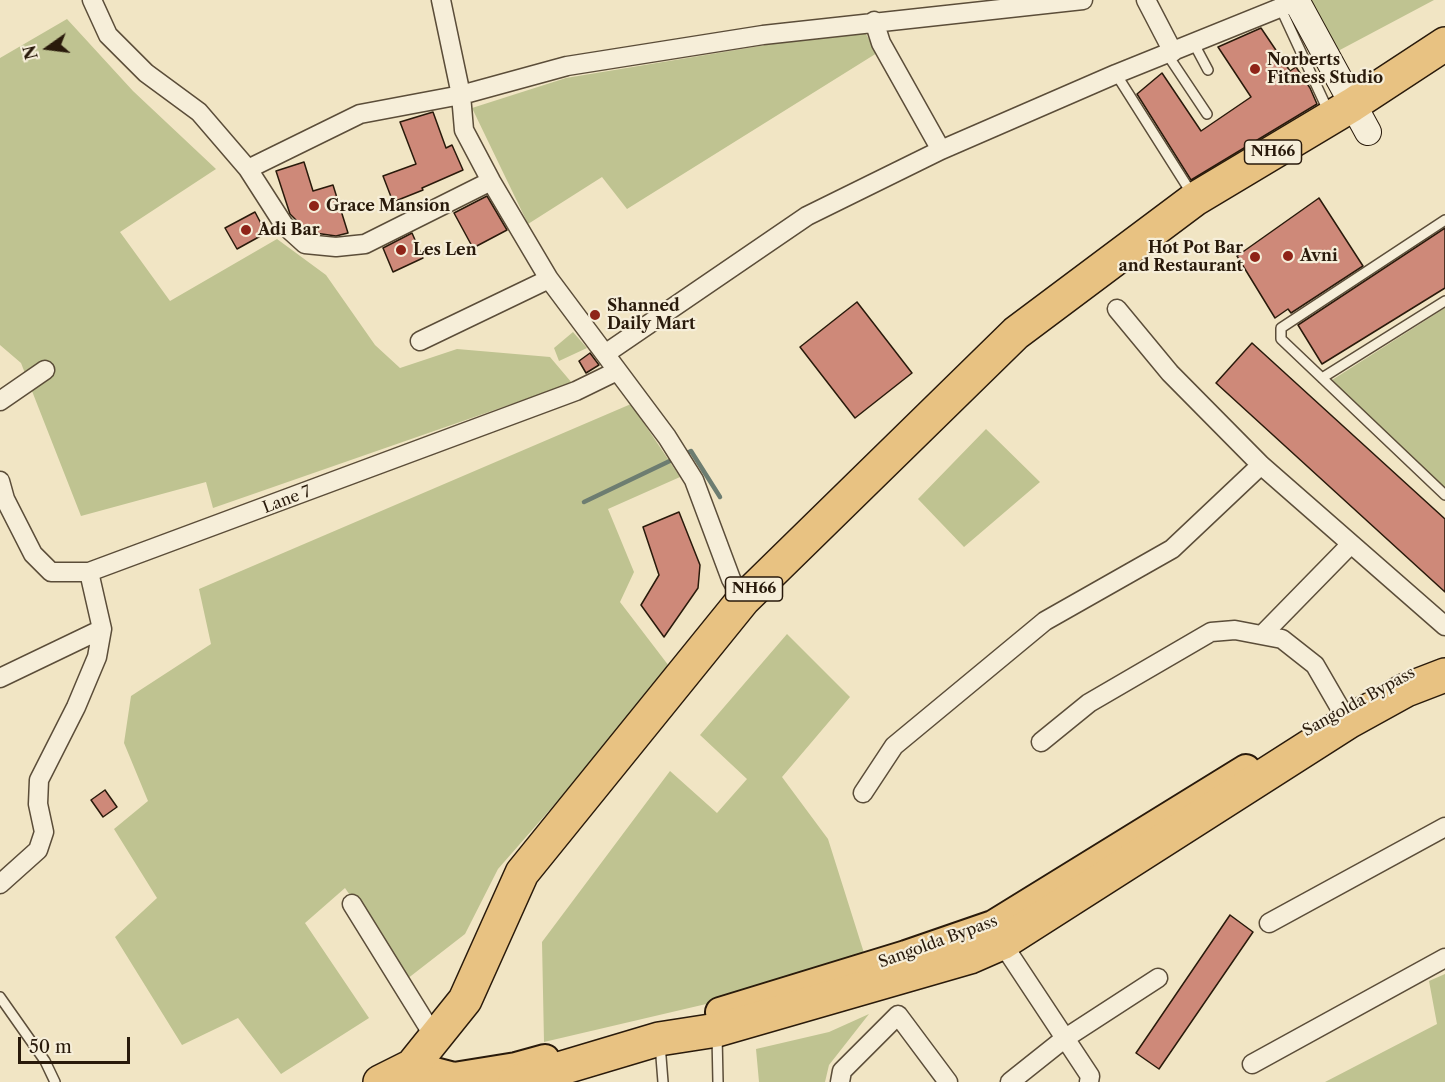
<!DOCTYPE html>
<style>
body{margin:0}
#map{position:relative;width:1445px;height:1082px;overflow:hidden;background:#f1e5c4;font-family:"Libre Caslon Text",serif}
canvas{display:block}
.north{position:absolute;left:18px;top:18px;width:60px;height:60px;-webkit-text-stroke:4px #f6eed9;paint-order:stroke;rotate:256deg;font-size:16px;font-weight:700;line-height:24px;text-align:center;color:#291a0b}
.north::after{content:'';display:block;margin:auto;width:21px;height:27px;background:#291a0b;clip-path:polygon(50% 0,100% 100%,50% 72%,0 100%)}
.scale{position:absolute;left:18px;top:1037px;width:112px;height:27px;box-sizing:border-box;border:3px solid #291a0b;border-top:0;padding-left:8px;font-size:18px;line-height:21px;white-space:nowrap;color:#291a0b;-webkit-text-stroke:4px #f6eed9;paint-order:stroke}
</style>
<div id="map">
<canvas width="1445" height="1082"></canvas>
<div class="north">N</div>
<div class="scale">50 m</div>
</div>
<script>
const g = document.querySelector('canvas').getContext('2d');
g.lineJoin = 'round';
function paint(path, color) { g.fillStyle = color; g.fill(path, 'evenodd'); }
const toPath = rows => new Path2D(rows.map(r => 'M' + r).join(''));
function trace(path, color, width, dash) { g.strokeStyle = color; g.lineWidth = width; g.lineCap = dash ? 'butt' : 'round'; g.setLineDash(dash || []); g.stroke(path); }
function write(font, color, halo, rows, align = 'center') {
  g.font = font + ' "Libre Caslon Text",serif'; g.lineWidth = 4.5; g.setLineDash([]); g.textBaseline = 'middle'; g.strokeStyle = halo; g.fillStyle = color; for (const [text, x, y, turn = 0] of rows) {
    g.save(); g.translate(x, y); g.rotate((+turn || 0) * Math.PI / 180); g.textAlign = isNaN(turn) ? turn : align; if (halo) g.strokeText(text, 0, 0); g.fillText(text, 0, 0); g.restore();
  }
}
paint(toPath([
 [1308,0,1434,0,1338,51],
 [67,19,133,91,216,169,120,232,170,301,277,239,326,275,375,345,400,368,457,349,550,357,572,383,213,508,206,482,81,516,21,363,0,345,0,58],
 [863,29,877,53,627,209,602,177,528,224,472,108,566,78],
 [1445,308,1445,491,1332,380],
 [573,332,587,348,559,361,554,348],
 [631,404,680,477,608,509,634,572,620,602,672,670,498,869,465,934,407,979,345,888,305,923,369,1018,281,1074,238,1018,182,1045,115,937,157,898,114,829,148,801,124,743,131,696,211,644,199,589],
 [986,429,1040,482,964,547,918,499],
 [787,634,850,697,782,777,828,839,864,953,719,1001,544,1042,542,942,670,771,717,813,747,779,700,735],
 [1445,974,1445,1082,1325,1082,1437,1024,1429,981],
 [869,1014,829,1065,825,1082,759,1082,756,1049,829,1032]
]), '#bfc391');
trace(toPath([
 [684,455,691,451,720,497],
 [584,502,676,458]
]), '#6d7d71', 4.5);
const building = toPath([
 [1261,28,1290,71,1296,67,1310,88,1317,104,1191,180,1137,94,1162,73,1201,131,1251,97,1218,47,1261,28],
 [433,112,446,148,452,145,463,170,422,188,423,190,393,202,383,176,416,164,400,122,433,112],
 [304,162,313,191,333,185,348,233,336,236,308,232,290,214,276,171,304,162],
 [487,196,507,230,473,248,454,213,487,196],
 [1319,198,1363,266,1291,313,1288,309,1275,318,1237,256,1319,198],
 [255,212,266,233,237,249,225,228,255,212],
 [1445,228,1445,288,1322,364,1298,325,1445,228],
 [412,233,423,258,393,272,383,248,412,233],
 [857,302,912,373,855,418,800,347,857,302],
 [1252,343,1445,519,1445,592,1216,383,1252,343],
 [590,353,599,365,586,373,579,361,590,353],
 [679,512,700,565,698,588,664,637,641,605,659,575,643,527,679,512],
 [105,790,117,807,103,817,91,800,105,790],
 [1230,915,1253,932,1159,1069,1136,1053,1230,915]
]);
paint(building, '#ce8979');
trace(building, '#291a0b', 1.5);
const lane = toPath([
 [1281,9,1325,104],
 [1193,42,1208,70],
 [1167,54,1207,114],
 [1116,74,1192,194],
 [1445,220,1281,328,1281,339,1445,495],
 [1322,378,1445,301],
 [0,997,45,1061,55,1082],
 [717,1035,718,1082],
 [660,1044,663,1082]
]);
const street = toPath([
 [92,0,108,35,146,73,199,112,248,169,284,225,305,244,336,247,365,244,491,181],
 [441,0,461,95,464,130,491,181,549,279,667,437,694,480,731,579,743,600],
 [1146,0,1173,52],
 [874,21,881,43,941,150],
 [248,169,360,114,461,95,567,66,763,35,1083,0],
 [1117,309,1170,373,1261,465,1445,626],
 [420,341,549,279],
 [605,354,807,216,941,150,1116,74,1297,1],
 [0,401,45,370],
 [0,481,5,499,33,554,51,572,89,572,576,391,617,371],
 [1262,635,1351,544],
 [0,678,102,629],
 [1041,742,1089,703,1211,632,1235,630,1282,639,1315,665,1348,722],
 [863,793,894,746,1045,621,1172,549,1261,465],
 [0,884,38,850,44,832,38,804,39,780,76,707,97,657,102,629,89,572],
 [352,904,435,1038],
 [1269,923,1445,827],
 [1002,943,1090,1076,1089,1082],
 [1252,1064,1445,958],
 [840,1082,842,1071,898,1015,948,1082],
 [1010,1082,1064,1039,1158,978]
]);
const secondary = toPath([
 [1296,0,1368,132]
]);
const primary = toPath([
 [720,1012,906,955,993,925,1246,769],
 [412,1066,454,1077,516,1067,545,1059]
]);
const highway = toPath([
 [380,1082,412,1066],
 [412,1082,412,1066,465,1000,522,873,743,600,1016,333,1195,199,1352,105,1445,44],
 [515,1082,659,1039,717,1030,970,957,1002,943,1348,722,1406,690,1445,675]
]);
trace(lane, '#5b4d39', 12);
trace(street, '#5b4d39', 21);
trace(secondary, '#291a0b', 28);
trace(primary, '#291a0b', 32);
trace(highway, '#291a0b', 36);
trace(lane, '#f6eed9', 9);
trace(street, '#f6eed9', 18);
trace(secondary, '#f6eed9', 26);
trace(primary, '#e8c282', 28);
trace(highway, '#e8c282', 33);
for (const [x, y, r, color] of [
 [1255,69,6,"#8f2418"],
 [314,206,6,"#8f2418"],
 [246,230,6,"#8f2418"],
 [401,250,6,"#8f2418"],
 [1288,256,6,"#8f2418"],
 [1255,257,6,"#8f2418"],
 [595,315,6,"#8f2418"]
]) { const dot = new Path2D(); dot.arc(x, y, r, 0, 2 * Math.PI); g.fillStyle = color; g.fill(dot); trace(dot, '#f6eed9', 2); }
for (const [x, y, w] of [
 [1273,152,57],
 [754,589,57]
]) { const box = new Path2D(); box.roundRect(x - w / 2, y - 12, w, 24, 4.5); g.fillStyle = '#f6eed9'; g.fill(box); trace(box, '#291a0b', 1.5); }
write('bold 15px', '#291a0b', null, [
 ["NH66",1273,152],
 ["NH66",754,589]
]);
write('bold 16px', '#291a0b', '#f6eed9', [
 ["Norberts",1267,60],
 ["Fitness Studio",1267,78],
 ["Grace Mansion",326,206],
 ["Adi Bar",258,230],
 ["Hot Pot Bar",1243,248,"right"],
 ["and Restaurant",1243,266,"right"],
 ["Les Len",413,250],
 ["Avni",1300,256],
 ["Shanned",607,306],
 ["Daily Mart",607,324]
], 'left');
write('16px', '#291a0b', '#f6eed9', [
 ["Lane 7",287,500,-21],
 ["Sangolda Bypass",1359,702,-29],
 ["Sangolda Bypass",938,942,-20]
]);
</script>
